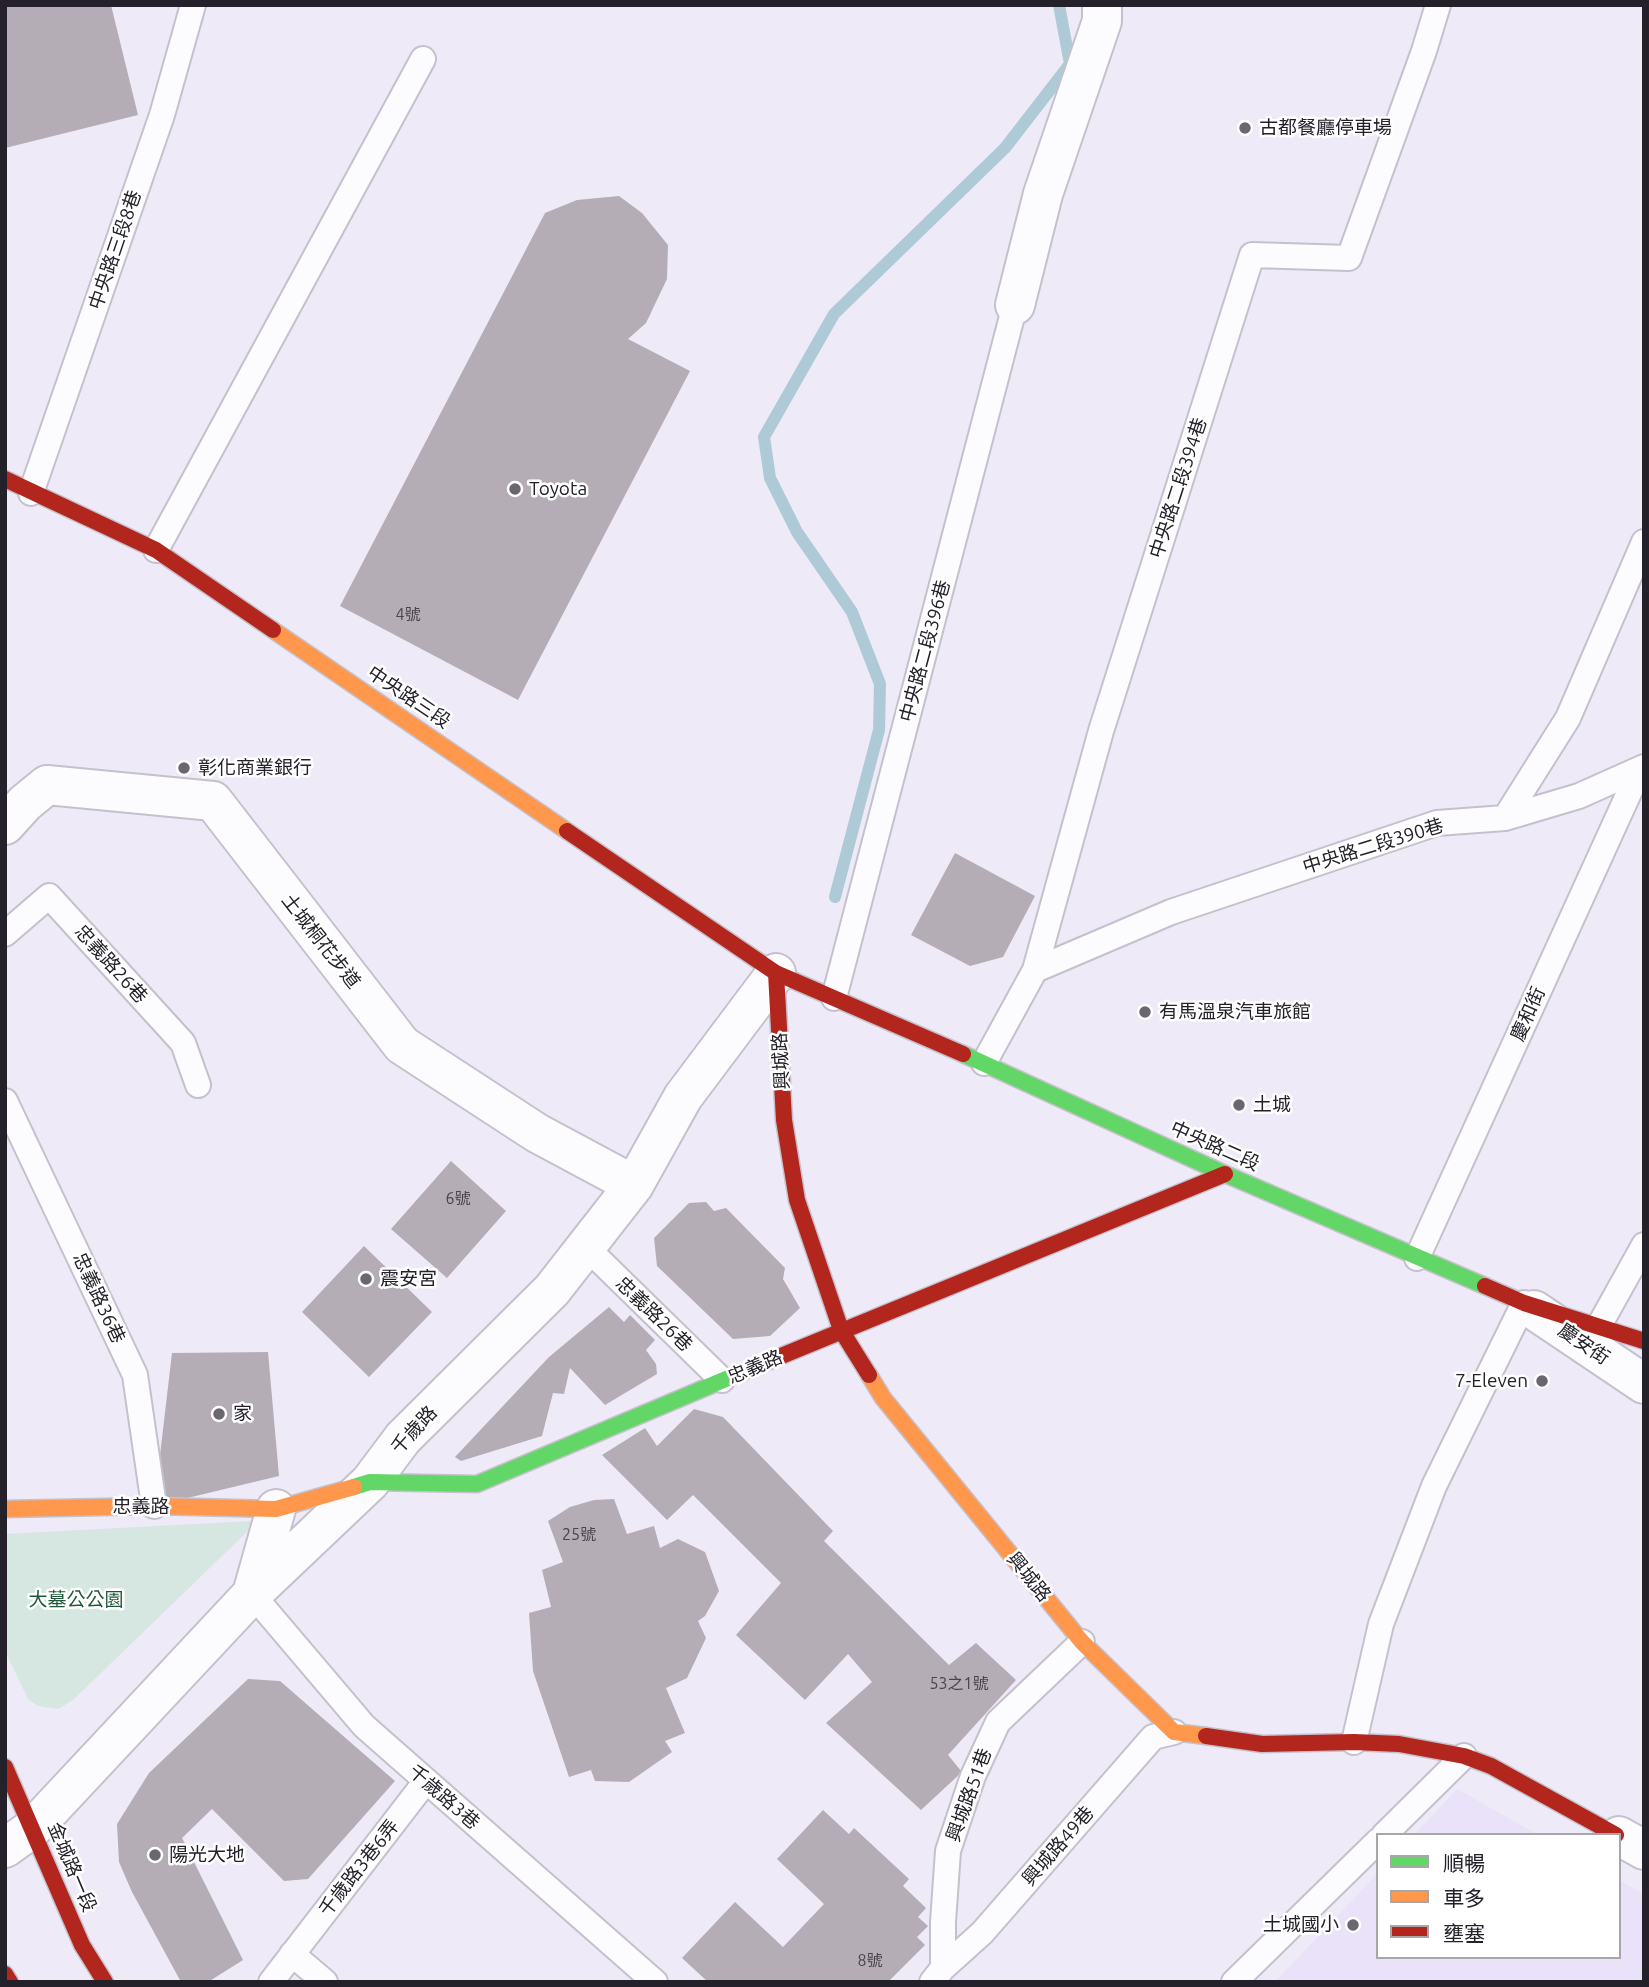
<!DOCTYPE html>
<meta charset="utf-8">
<style>
body{margin:0}
#map{position:relative;width:1649px;height:1987px;overflow:hidden;background:#eeeaf7;font-family:Ubuntu,"Noto Sans TC",sans-serif}
canvas{display:block}
.frame{position:absolute;inset:0;border:7px solid #24212a;pointer-events:none}
.legend{position:absolute;left:1376px;top:1833px;width:245px;height:126px;box-sizing:border-box;background:#fff;border:2px solid #a7a6aa;margin:0;padding:9px 12px;list-style:none;font-size:21px;color:#24212a}
.legend li{display:flex;align-items:center;gap:14px;height:35px}
.legend b{width:35px;border:2px solid #a7a6aa}
</style>
<div id="map">
<canvas width="1649" height="1987"></canvas>
<div class="frame"></div>
<ul class="legend">
<li><b style="height:9px;background:#63d668"></b>順暢</li>
<li><b style="height:9px;background:#ff974d"></b>車多</li>
<li><b style="height:9px;background:#b3261e"></b>壅塞</li>
</ul>
</div>
<script>
const g = document.querySelector('canvas').getContext('2d');
g.lineJoin = 'round';
function paint(path, color) { g.fillStyle = color; g.fill(path, 'evenodd'); }
const toPath = rows => new Path2D(rows.map(r => 'M' + r).join(''));
function trace(path, color, width, dash) { g.strokeStyle = color; g.lineWidth = width; g.lineCap = dash ? 'butt' : 'round'; g.setLineDash(dash || []); g.stroke(path); }
function write(font, color, halo, rows, align = 'center') {
  g.font = font + ' Ubuntu,"Noto Sans TC",sans-serif'; g.lineWidth = 5; g.setLineDash([]); g.textBaseline = 'middle'; g.strokeStyle = halo; g.fillStyle = color; for (const [text, x, y, turn = 0] of rows) {
    g.save(); g.translate(x, y); g.rotate((+turn || 0) * Math.PI / 180); g.textAlign = isNaN(turn) ? turn : align; if (halo) g.strokeText(text, 0, 0); g.fillText(text, 0, 0); g.restore();
  }
}
paint(toPath([
 [1457,1789,1538,1835,1414,1835],
 [1378,1873,1378,1957,1619,1957,1619,1880,1644,1894,1644,1982,1275,1982]
]), '#e9e2f9');
paint(toPath([
 [252,1521,253,1526,73,1700,58,1709,38,1706,28,1699,5,1651,5,1534]
]), '#d6e6e0');
trace(toPath([
 [835,897,879,730,880,684,852,612,797,532,770,478,764,437,834,314,1005,148,1070,64,1059,5]
]), '#adcad6', 12);
paint(toPath([
 [5,5,111,5,138,115,5,148],
 [619,196,642,213,668,245,667,279,646,323,628,339,690,371,518,700,340,606,545,213,577,200],
 [955,853,1035,896,1003,957,970,966,911,935],
 [451,1161,506,1211,447,1278,391,1229],
 [706,1202,714,1211,726,1208,785,1268,783,1279,800,1308,770,1336,733,1339,657,1266,654,1238,689,1203],
 [364,1246,432,1312,369,1377,302,1312],
 [609,1307,624,1322,630,1315,655,1340,646,1350,656,1364,657,1374,605,1405,570,1368,564,1394,553,1393,542,1436,461,1461,455,1457,549,1357],
 [268,1352,279,1476,154,1506,172,1353],
 [694,1409,723,1417,833,1531,824,1541,949,1665,976,1643,1016,1680,948,1755,962,1772,921,1810,826,1723,872,1682,848,1654,805,1700,736,1635,781,1583,693,1495,667,1520,602,1455,645,1428,657,1446],
 [614,1499,627,1534,654,1526,660,1548,678,1539,705,1552,719,1591,705,1616,698,1621,706,1638,687,1678,666,1688,685,1733,665,1741,672,1752,629,1782,595,1781,591,1770,569,1777,533,1671,529,1613,551,1607,542,1570,563,1562,548,1521,570,1507,594,1500],
 [248,1679,280,1681,395,1781,308,1879,284,1881,212,1809,182,1838,243,1960,208,1982,181,1982,132,1892,119,1862,117,1824,149,1773],
 [823,1810,849,1834,854,1828,909,1879,903,1886,926,1908,918,1917,928,1926,917,1937,925,1945,888,1982,708,1982,682,1958,735,1902,783,1947,824,1904,777,1859]
]), '#b5adb6');
const lane = toPath([
 [31,493,162,115,193,5],
 [156,550,423,59],
 [1505,818,1579,796,1644,767],
 [5,934,49,896,183,1043,198,1085],
 [1035,970,1171,912,1437,823,1505,818,1568,718,1644,542],
 [834,998,1015,305],
 [984,1063,1035,970,1101,731,1252,255,1349,258,1424,51,1438,5],
 [5,1101,135,1375,154,1506],
 [586,1247,722,1380],
 [1417,1258,1639,771],
 [1599,1326,1644,1245],
 [252,1594,364,1726,655,1982],
 [1354,1742,1381,1624,1434,1486,1524,1303],
 [1384,1835,1464,1756],
 [292,1954,325,1982],
 [943,1968,982,1933,1153,1737,1174,1732],
 [271,1982,426,1781],
 [932,1982,943,1968,943,1922,948,1851,973,1776,998,1722,1082,1642],
 [1234,1982,1378,1841]
]);
const street = toPath([
 [1015,305,1043,194,1102,21,1102,5],
 [5,825,25,803,47,785,213,801,402,1045,537,1133,634,1185],
 [1534,1310,1644,1384],
 [252,1594,276,1509],
 [1619,1836,1644,1850],
 [5,1848,33,1828,252,1594,370,1482,403,1438,552,1290,634,1185,683,1097,776,973]
]);
const fast = toPath([
 [963,1054,1225,1174,1485,1286],
 [354,1487,370,1482,477,1484,752,1368]
]);
const slow = toPath([
 [273,630,567,831],
 [869,1375,883,1398,1082,1642,1174,1732,1206,1736],
 [5,1509,154,1506,276,1509,354,1487]
]);
const jam = toPath([
 [5,479,156,550,273,630],
 [567,831,776,973,963,1054],
 [776,973,784,1120,797,1200,841,1330,869,1375],
 [1485,1286,1524,1303,1644,1341],
 [752,1368,1225,1174],
 [1206,1736,1262,1744,1354,1742,1399,1744,1464,1756,1491,1766,1616,1835],
 [5,1767,82,1945,105,1982],
 [5,1974,10,1982]
]);
trace(lane, '#c5c1cc', 28);
trace(street, '#c5c1cc', 42);
trace(fast, '#c5c1cc', 19);
trace(slow, '#c5c1cc', 19);
trace(jam, '#c5c1cc', 19);
trace(lane, '#fcfcfe', 24);
trace(street, '#fcfcfe', 38);
trace(fast, '#63d668', 16);
trace(slow, '#ff974d', 16);
trace(jam, '#b3261e', 16);
for (const [x, y, r, color] of [
 [1245,128,7,"#6b6772"],
 [515,489,7,"#6b6772"],
 [184,768,7,"#6b6772"],
 [1145,1012,7,"#6b6772"],
 [1239,1105,7,"#6b6772"],
 [366,1279,7,"#6b6772"],
 [1542,1381,7,"#6b6772"],
 [219,1414,7,"#6b6772"],
 [155,1855,7,"#6b6772"],
 [1353,1925,7,"#6b6772"]
]) { const dot = new Path2D(); dot.arc(x, y, r, 0, 2 * Math.PI); g.fillStyle = color; g.fill(dot); trace(dot, '#fff', 2.5); }
write('16px', '#48444d', null, [
 ["4號",408,615],
 ["6號",458,1199],
 ["25號",579,1535],
 ["53之1號",959,1684],
 ["8號",870,1961]
]);
write('19px', '#24212a', '#fff', [
 ["古都餐廳停車場",1259,128],
 ["Toyota",529,489],
 ["彰化商業銀行",198,768],
 ["有馬溫泉汽車旅館",1159,1012],
 ["土城",1253,1105],
 ["震安宮",380,1279],
 ["7-Eleven",1528,1381,"right"],
 ["家",233,1414],
 ["陽光大地",169,1855],
 ["土城國小",1339,1925,"right"]
], 'left');
write('19px', '#24212a', '#fff', [
 ["中央路三段8巷",115,250,-71],
 ["中央路二段394巷",1178,488,-72],
 ["中央路二段396巷",925,651,-75],
 ["中央路三段",409,697,34],
 ["中央路二段390巷",1373,846,-17],
 ["土城桐花步道",321,941,52],
 ["忠義路26巷",111,964,48],
 ["慶和街",1528,1014,-66],
 ["興城路",781,1061,-93],
 ["中央路二段",1215,1146,24],
 ["忠義路36巷",99,1298,65],
 ["忠義路26巷",654,1314,44],
 ["慶安街",1584,1344,34],
 ["忠義路",755,1367,-23],
 ["千歲路",414,1430,-47],
 ["忠義路",141,1507],
 ["興城路",1029,1577,51],
 ["興城路51巷",969,1795,-70],
 ["千歲路3巷",444,1797,41],
 ["興城路49巷",1058,1846,-49],
 ["金城路一段",72,1867,67],
 ["千歲路3巷6弄",359,1868,-52]
]);
write('19px', '#1f5738', '#fff', [
 ["大墓公公園",76,1600]
]);
</script>
